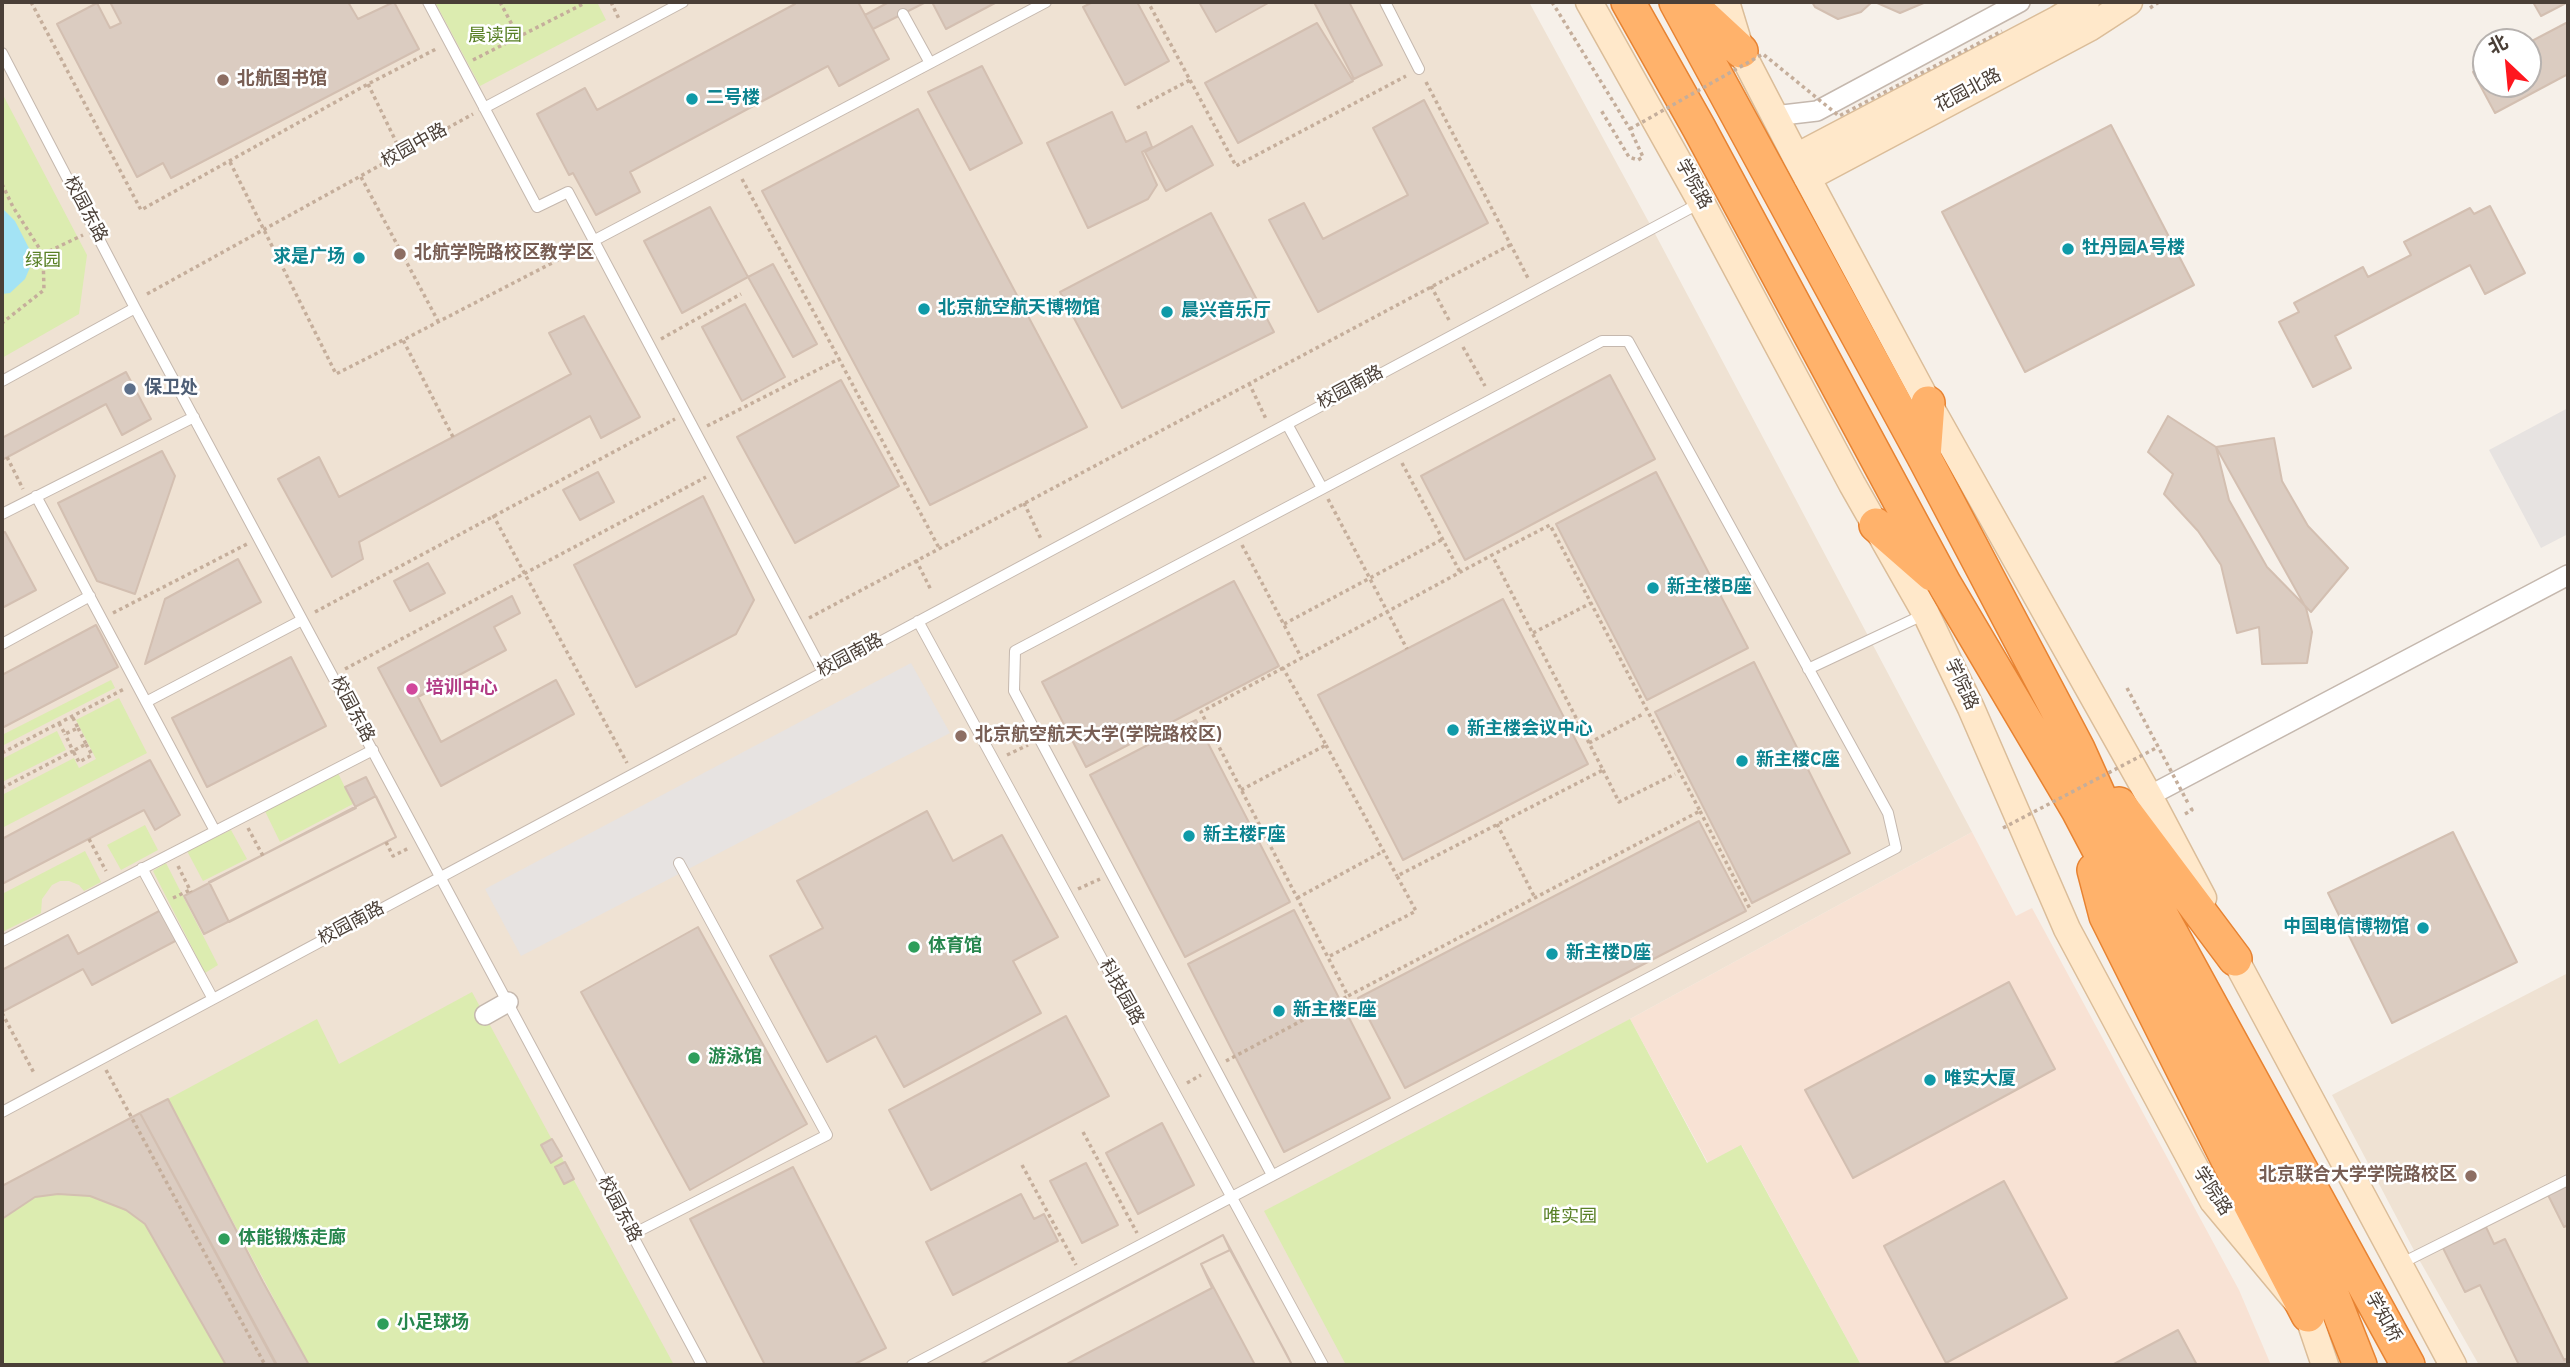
<!DOCTYPE html>
<meta charset="utf-8">
<style>
body{margin:0}
#map{position:relative;width:2570px;height:1367px;overflow:hidden;background:#f6f0e9;font-family:Overpass,"Noto Sans SC",sans-serif}
canvas{display:block}
.frame{position:absolute;inset:0;border:4px solid #4a3f37;pointer-events:none}
.north{position:absolute;left:2472px;top:28px;width:70px;height:70px;box-sizing:border-box;background:#fff;border:2px solid #b7b2af;border-radius:50%;rotate:334deg;font-size:19px;font-weight:700;line-height:28px;text-align:center;color:#4a3f37}
.north::after{content:'';display:block;margin:auto;width:24px;height:32px;background:#ff171f;clip-path:polygon(50% 0,100% 100%,50% 72%,0 100%)}
</style>
<div id="map">
<canvas width="2570" height="1367"></canvas>
<div class="frame"></div>
<div class="north">北</div>
</div>
<script>
const g = document.querySelector('canvas').getContext('2d');
g.lineJoin = 'round';
function paint(path, color) { g.fillStyle = color; g.fill(path, 'evenodd'); }
const toPath = rows => new Path2D(rows.map(r => 'M' + r).join(''));
function trace(path, color, width, dash) { g.strokeStyle = color; g.lineWidth = width; g.lineCap = dash ? 'butt' : 'round'; g.setLineDash(dash || []); g.stroke(path); }
function write(font, color, halo, rows, align = 'center') {
  g.font = font + ' Overpass,"Noto Sans SC",sans-serif'; g.lineWidth = 5; g.setLineDash([]); g.textBaseline = 'middle'; g.strokeStyle = halo; g.fillStyle = color; for (const [text, x, y, turn = 0] of rows) {
    g.save(); g.translate(x, y); g.rotate((+turn || 0) * Math.PI / 180); g.textAlign = isNaN(turn) ? turn : align; if (halo) g.strokeText(text, 0, 0); g.fillText(text, 0, 0); g.restore();
  }
}
paint(toPath([
 [1972,832,2016,916,2032,908,2239,1290,2271,1365,1861,1365,1742,1146,1708,1163,1630,1019]
]), '#f8e2d4');
paint(toPath([
 [2,2,1529,2,1652,228,1972,832,1630,1019,1707,1163,1741,1145,1861,1365,2,1365],
 [2568,973,2568,1365,2479,1365,2417,1256,2332,1095]
]), '#efe2d3');
paint(toPath([
 [435,2,597,2,606,20,480,86],
 [2,93,87,255,79,314,2,358],
 [111,680,115,688,2,746,2,735],
 [119,698,147,753,2,828,2,795,74,758,79,768,96,759,76,720],
 [57,731,66,750,2,782,2,759],
 [337,771,353,804,280,842,264,809,310,788,312,783],
 [145,825,158,850,121,870,107,845],
 [231,830,247,859,203,881,187,851],
 [85,851,101,882,84,891,79,885,69,881,60,881,52,885,42,899,41,913,2,932,2,894],
 [166,863,218,965,205,973,153,871],
 [472,992,674,1365,309,1365,168,1099,317,1019,339,1064],
 [1630,1019,1707,1163,1741,1145,1861,1365,1346,1365,1264,1211],
 [58,1194,90,1196,126,1210,145,1224,226,1365,2,1365,2,1219,35,1197]
]), '#dcecb0');
paint(toPath([
 [2568,408,2568,534,2541,548,2489,450],
 [911,663,950,733,521,956,485,889]
]), '#e7e3e1');
paint(toPath([
 [2,208,15,221,34,258,25,279,10,293,2,294]
]), '#a3e3f5');
const building = toPath([
 [110,2,348,2,358,19,394,2,419,49,171,178,163,163,137,177,57,24,97,3,110,28,121,23,110,2],
 [793,2,858,2,889,59,839,86,828,66,630,172,640,192,596,215,573,173,569,175,537,114,585,88,597,110,795,4,793,2],
 [926,2,873,29,865,15,889,2,926,2],
 [932,2,994,2,995,3,946,29,932,2],
 [1093,2,1137,2,1169,61,1125,85,1083,7,1093,2],
 [1199,2,1270,2,1216,32,1199,2],
 [1314,2,1349,2,1382,65,1354,79,1314,2],
 [1812,2,1872,2,1861,12,1838,19,1815,7,1812,2],
 [1875,2,1926,2,1900,13,1875,2],
 [2533,2,2568,2,2541,16,2533,2],
 [2568,22,2568,74,2495,113,2473,72,2486,65,2486,84,2528,84,2528,43,2568,22],
 [1317,23,1353,81,1238,143,1205,83,1317,23],
 [982,66,1022,143,970,170,928,92,982,66],
 [1424,100,1488,223,1318,312,1269,220,1304,203,1323,239,1408,195,1373,128,1424,100],
 [918,109,1087,427,930,505,762,191,918,109],
 [1112,112,1126,142,1146,132,1152,147,1142,152,1157,185,1148,199,1088,228,1047,143,1112,112],
 [2111,125,2194,285,2025,372,1942,212,2111,125],
 [1192,126,1213,165,1166,191,1145,152,1192,126],
 [2490,206,2525,273,2485,294,2470,265,2335,336,2351,368,2313,387,2279,322,2299,312,2294,303,2363,267,2368,277,2411,255,2404,242,2470,208,2474,214,2490,206],
 [710,207,748,277,682,313,644,241,710,207],
 [1211,213,1274,332,1122,408,1060,292,1211,213],
 [773,264,817,344,793,357,748,277,773,264],
 [745,304,785,377,742,401,702,327,745,304],
 [584,316,640,417,601,438,590,416,359,542,363,559,332,577,278,479,319,457,339,497,453,437,571,374,549,333,584,316],
 [126,372,151,419,122,435,106,404,2,460,2,438,126,372],
 [1610,375,1655,459,1465,560,1421,476,1610,375],
 [841,380,899,486,795,543,737,437,841,380],
 [2168,416,2216,447,2306,608,2312,632,2307,663,2262,664,2259,627,2237,633,2221,565,2198,531,2164,494,2173,474,2148,452,2168,416],
 [2274,438,2282,481,2308,526,2348,568,2311,612,2267,567,2229,500,2216,447,2274,438],
 [162,451,175,476,135,594,97,581,58,503,162,451],
 [598,472,614,502,580,520,563,490,598,472],
 [1656,472,1748,648,1647,700,1556,524,1656,472],
 [703,496,754,600,736,634,636,687,574,565,703,496],
 [5,532,36,590,2,608,2,534,5,532],
 [238,559,261,602,145,664,165,599,238,559],
 [428,563,445,593,410,611,394,581,428,563],
 [1234,581,1279,666,1086,767,1042,682,1234,581],
 [512,596,520,613,494,627,506,650,418,697,441,742,556,680,574,714,441,786,378,668,512,596],
 [1503,599,1588,764,1403,860,1318,695,1503,599],
 [96,625,118,667,2,728,2,675,96,625],
 [291,657,326,726,207,787,172,718,291,657],
 [1754,662,1850,853,1752,903,1655,712,1754,662],
 [1196,720,1290,902,1185,957,1090,775,1196,720],
 [150,760,180,815,155,830,144,810,2,884,2,839,150,760],
 [366,777,396,837,229,922,209,882,356,808,345,787,366,777],
 [376,796,396,837,204,934,184,896,376,796],
 [927,811,953,861,1002,835,1058,937,1013,961,1041,1013,904,1087,876,1036,827,1062,770,956,823,928,797,881,927,811],
 [1699,821,1746,911,1405,1088,1358,998,1699,821],
 [2453,832,2517,962,2392,1023,2328,893,2453,832],
 [163,909,179,939,92,985,83,969,2,1012,2,970,68,935,78,954,163,909],
 [1294,910,1390,1098,1284,1152,1188,964,1294,910],
 [698,927,807,1124,690,1190,581,992,698,927],
 [2009,982,2055,1069,1853,1178,1805,1090,2009,982],
 [1066,1016,1109,1096,931,1190,889,1110,1066,1016],
 [168,1099,263,1282,309,1365,276,1365,140,1113,168,1099],
 [140,1113,188,1201,277,1365,226,1365,145,1224,126,1210,90,1196,58,1194,35,1197,2,1219,2,1186,140,1113],
 [1162,1123,1194,1185,1138,1214,1106,1153,1162,1123],
 [552,1139,562,1156,551,1163,541,1145,552,1139],
 [565,1162,574,1179,564,1184,555,1167,565,1162],
 [1086,1163,1118,1225,1082,1243,1050,1181,1086,1163],
 [793,1167,886,1348,853,1365,765,1365,690,1219,793,1167],
 [2568,1176,2568,1225,2564,1227,2544,1187,2568,1176],
 [2004,1181,2067,1298,1946,1363,1884,1246,2004,1181],
 [1021,1194,1034,1219,1044,1214,1058,1241,953,1295,926,1242,1021,1194],
 [2486,1227,2494,1244,2505,1239,2564,1360,2568,1358,2568,1365,2519,1365,2480,1285,2465,1292,2443,1248,2486,1227],
 [1223,1235,1292,1365,979,1365,1091,1305,1223,1235],
 [1223,1235,1230,1250,1201,1264,1212,1288,1065,1365,979,1365,1223,1235],
 [1230,1250,1286,1353,1292,1365,1255,1365,1201,1264,1230,1250],
 [2178,1330,2197,1365,2114,1365,2114,1364,2178,1330]
]);
paint(building, '#dbccc1');
trace(building, '#d3bfb1', 2);
const lane = toPath([
 [428,2,537,207,568,192,823,672],
 [1385,2,1419,69],
 [903,14,930,63],
 [2,53,135,308,702,1365],
 [484,108,683,2],
 [595,240,1046,2],
 [2,381,135,308],
 [1287,424,1322,488],
 [36,496,215,831],
 [2,514,194,417],
 [918,621,1323,1365],
 [2,644,90,596],
 [1808,669,1925,614],
 [146,702,302,620],
 [142,868,213,999],
 [2,941,373,750],
 [2,1112,1698,204],
 [631,1235,827,1135,679,863],
 [2400,1264,2568,1180],
 [912,1365,1896,848,1888,813,1628,341,1602,341,1015,651,1014,691,1272,1175]
]);
const street = toPath([
 [1774,116,1817,111,2020,2],
 [2149,796,2568,575],
 [485,1015,508,1002]
]);
const secondary = toPath([
 [1589,2,1701,202,1852,484,1926,614,1971,708,2067,929,2213,1201,2308,1315,2325,1365],
 [1726,2,1741,51,1796,157,1928,403,2149,796,2203,898],
 [1796,157,2058,19,2086,2],
 [1807,178,2089,28,2129,2],
 [2226,942,2453,1365]
]);
const highway = toPath([
 [1628,2,1699,128,1945,585,2078,810,2328,1284,2360,1365],
 [1676,2,1924,457,2078,749,2114,829,2408,1365],
 [1688,2,1741,51],
 [1924,457,1928,403],
 [1876,525,1932,574],
 [2119,804,2235,959],
 [2094,870,2106,916,2245,1194,2308,1315]
]);
trace(lane, '#c5b8ae', 12);
trace(street, '#c5b8ae', 22);
trace(secondary, '#dbbd99', 29);
trace(highway, '#e78332', 36);
trace(toPath([
 [31,2,141,210,368,84,438,48],
 [500,2,518,36],
 [611,2,619,19],
 [1552,2,1630,129,1643,157,1638,160,1629,157,1601,110],
 [2150,8,2159,2],
 [473,60,583,4,581,2],
 [1190,80,1236,166,1406,76],
 [1426,82,1529,280],
 [368,84,402,154],
 [1137,108,1190,80,1148,2],
 [230,162,336,374,403,340],
 [361,177,438,321],
 [742,179,839,359],
 [2,184,13,207,43,254,44,290,2,323],
 [43,254,83,235],
 [1431,286,1450,322],
 [147,294,473,114],
 [661,339,741,294],
 [1463,347,1485,386],
 [1249,383,1266,419],
 [707,426,839,359,939,548],
 [453,437,403,340,583,247],
 [7,457,23,489],
 [1402,463,1460,572],
 [1328,499,1407,649],
 [1024,503,1041,539],
 [493,515,627,763],
 [1242,545,1302,659],
 [916,560,931,590],
 [315,612,675,419],
 [113,613,247,544],
 [809,618,1510,245],
 [1284,624,1443,539],
 [1533,633,1591,603],
 [1283,668,1201,712,1348,996,1700,811,1550,525,1492,555],
 [345,669,706,477],
 [59,723,65,734,78,728,72,716],
 [78,728,86,744],
 [1589,743,1643,714],
 [86,744,92,755,79,762,73,751,86,744],
 [1326,745,1397,876],
 [2,753,124,689],
 [1007,755,1028,745],
 [1603,770,1619,802,1675,774],
 [2,788,73,751,65,734],
 [1241,790,1326,745,1283,668,1492,555,1603,770,1397,876,1416,911,1328,957],
 [1700,811,1750,909],
 [2185,814,2192,810,2189,805],
 [1497,824,1535,898],
 [248,828,263,856],
 [89,839,106,871],
 [386,842,393,856,409,848],
 [178,866,191,892],
 [1078,889,1100,879],
 [173,898,190,890],
 [1297,898,1384,851],
 [2,1013,34,1073],
 [1226,1061,1348,996],
 [106,1070,265,1365],
 [1187,1083,1201,1075],
 [1083,1132,1137,1233],
 [1022,1165,1076,1265]
]), '#c5ae9b', 3.5, [3.5, 3.5]);
trace(lane, '#fff', 10);
trace(street, '#fff', 19);
trace(secondary, '#ffe8ca', 26);
trace(highway, '#ffb26b', 33);
trace(toPath([
 [1630,129,1763,54,1839,116,2002,31],
 [2127,688,2189,805],
 [2003,828,2158,747]
]), '#c5ae9b', 3.5, [3.5, 3.5]);
for (const [x, y, r, color] of [
 [223,80,7,"#8d6e63"],
 [692,99,7,"#0f9aa8"],
 [2068,249,7,"#0f9aa8"],
 [400,254,7,"#8d6e63"],
 [359,258,7,"#0f9aa8"],
 [924,309,7,"#0f9aa8"],
 [1167,312,7,"#0f9aa8"],
 [130,389,7,"#5c6f8a"],
 [1653,588,7,"#0f9aa8"],
 [412,689,7,"#d1479c"],
 [1453,730,7,"#0f9aa8"],
 [961,736,7,"#8d6e63"],
 [1742,761,7,"#0f9aa8"],
 [1189,836,7,"#0f9aa8"],
 [2423,928,7,"#0f9aa8"],
 [914,947,7,"#2e9e5b"],
 [1552,954,7,"#0f9aa8"],
 [1279,1011,7,"#0f9aa8"],
 [694,1058,7,"#2e9e5b"],
 [1930,1080,7,"#0f9aa8"],
 [2471,1176,7,"#8d6e63"],
 [224,1239,7,"#2e9e5b"],
 [383,1324,7,"#2e9e5b"]
]) { const dot = new Path2D(); dot.arc(x, y, r, 0, 2 * Math.PI); g.fillStyle = color; g.fill(dot); trace(dot, '#fff', 2.5); }
write('18px', '#598026', '#fff', [
 ["晨读园",495,37],
 ["绿园",43,262],
 ["唯实园",1570,1218]
]);
write('bold 18px', '#785e54', '#fff', [
 ["北航图书馆",237,80],
 ["北航学院路校区教学区",414,254],
 ["北京航空航天大学(学院路校区)",975,736],
 ["北京联合大学学院路校区",2457,1176,"right"]
], 'left');
write('18px', '#4a3f37', '#fff', [
 ["花园北路",1969,92,-28],
 ["校园中路",415,147,-29],
 ["学院路",1692,185,61],
 ["校园东路",84,210,62],
 ["校园南路",1351,389,-28],
 ["校园南路",851,657,-28],
 ["学院路",1960,685,65],
 ["校园东路",351,710,62],
 ["校园南路",352,925,-28],
 ["科技园路",1120,993,61],
 ["学院路",2211,1192,57],
 ["校园东路",618,1210,62],
 ["学知桥",2382,1318,61]
]);
write('bold 18px', '#0d838f', '#fff', [
 ["二号楼",706,99],
 ["牡丹园A号楼",2082,249],
 ["求是广场",345,258,"right"],
 ["北京航空航天博物馆",938,309],
 ["晨兴音乐厅",1181,312],
 ["新主楼B座",1667,588],
 ["新主楼会议中心",1467,730],
 ["新主楼C座",1756,761],
 ["新主楼F座",1203,836],
 ["中国电信博物馆",2409,928,"right"],
 ["新主楼D座",1566,954],
 ["新主楼E座",1293,1011],
 ["唯实大厦",1944,1080]
], 'left');
write('bold 18px', '#4e5e75', '#fff', [
 ["保卫处",144,389]
], 'left');
write('bold 18px', '#b23c85', '#fff', [
 ["培训中心",426,689]
], 'left');
write('bold 18px', '#27864d', '#fff', [
 ["体育馆",928,947],
 ["游泳馆",708,1058],
 ["体能锻炼走廊",238,1239],
 ["小足球场",397,1324]
], 'left');
</script>
